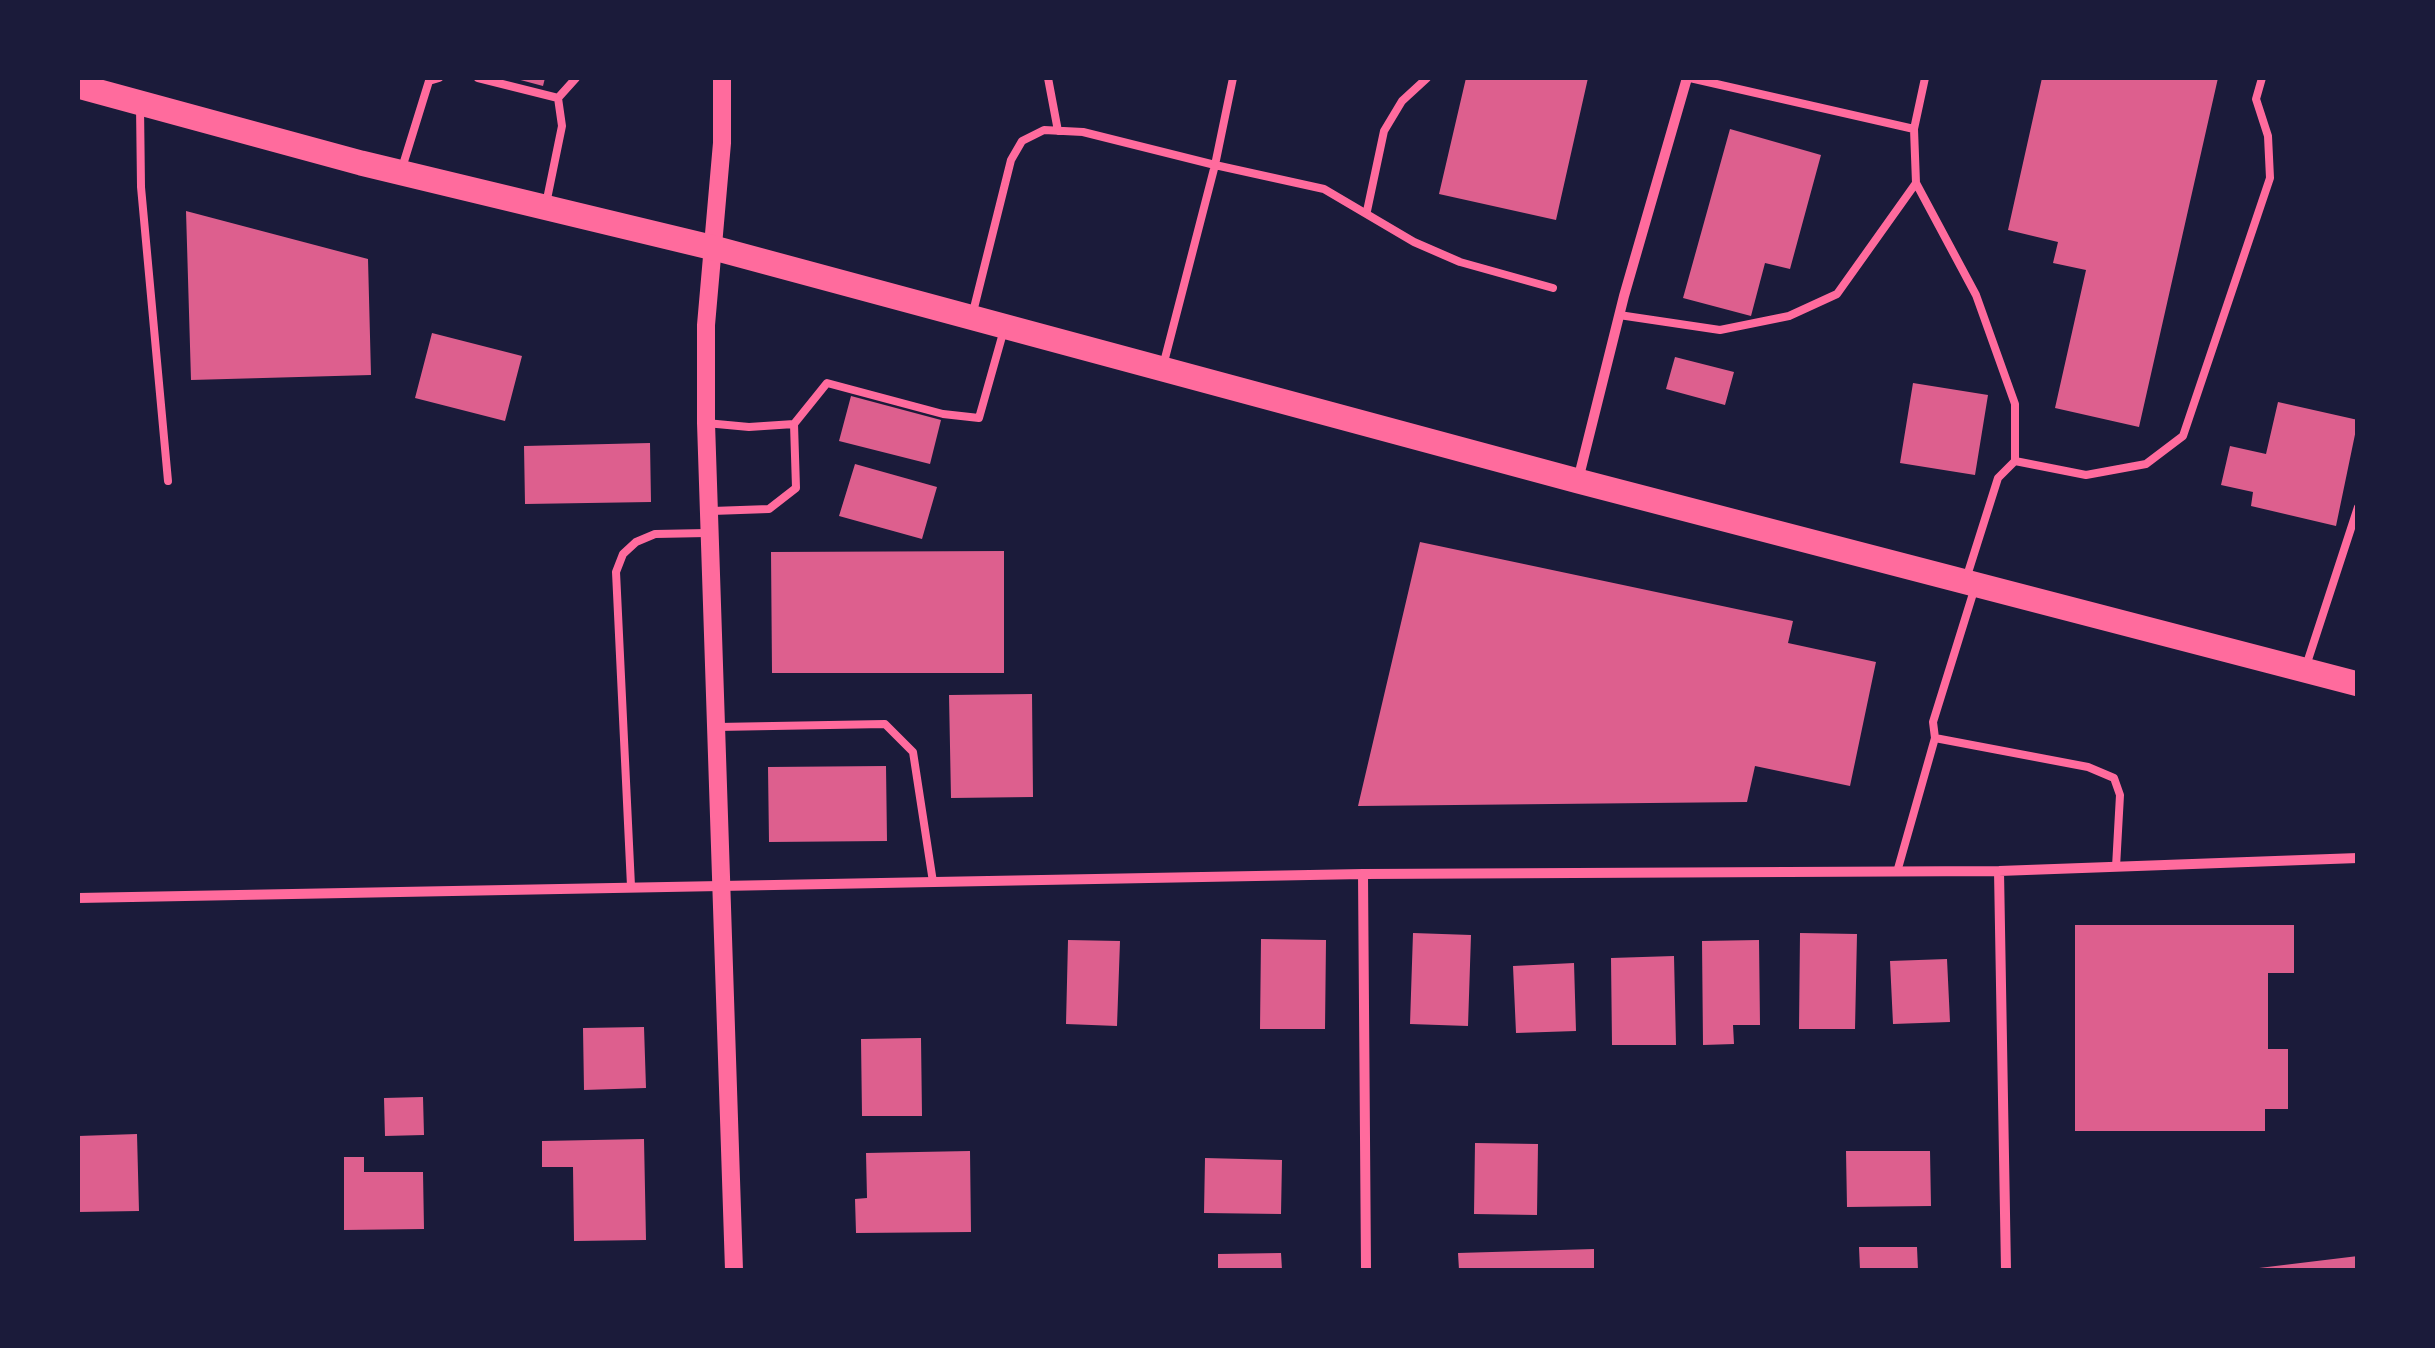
<!DOCTYPE html>
<style>
body{margin:0}
#map{position:relative;width:2435px;height:1348px;overflow:hidden;background:#1b1b3a;font-family:"IBM Plex Sans",sans-serif}
canvas{display:block}
.frame{position:absolute;inset:0;border:80px solid #1b1b3a;pointer-events:none}
</style>
<div id="map">
<canvas width="2435" height="1348"></canvas>
<div class="frame"></div>
</div>
<script>
const g = document.querySelector('canvas').getContext('2d');
g.lineJoin = 'round';
function paint(path, color) { g.fillStyle = color; g.fill(path, 'evenodd'); }
const toPath = rows => new Path2D(rows.map(r => 'M' + r).join(''));
function trace(path, color, width, dash) { g.strokeStyle = color; g.lineWidth = width; g.lineCap = dash ? 'butt' : 'round'; g.setLineDash(dash || []); g.stroke(path); }
paint(toPath([
 [513,78,545,78,543,86],
 [1466,78,1588,78,1556,220,1439,194],
 [2042,78,2218,78,2139,427,2055,408,2086,270,2053,263,2058,242,2008,230],
 [1730,129,1821,155,1790,269,1765,263,1751,316,1683,298],
 [186,211,368,259,371,375,191,380],
 [432,333,522,356,505,421,415,398],
 [1675,357,1734,372,1725,405,1666,389],
 [1913,383,1988,395,1975,475,1900,463],
 [851,396,941,420,930,464,839,441],
 [2278,402,2358,420,2336,526,2251,506,2253,492,2221,485,2230,446,2266,454],
 [650,443,651,502,525,504,524,446],
 [855,464,937,487,922,539,839,516],
 [1420,542,1793,621,1788,643,1876,662,1850,786,1755,766,1747,802,1358,806],
 [1004,551,1004,673,772,673,771,552],
 [1032,694,1033,797,951,798,949,695],
 [886,766,887,841,769,842,768,767],
 [2075,925,2294,925,2294,973,2268,973,2268,1049,2288,1049,2288,1109,2265,1109,2265,1131,2075,1131],
 [1413,933,1471,935,1468,1026,1410,1024],
 [1800,933,1857,934,1855,1029,1799,1029],
 [1261,939,1326,940,1325,1029,1260,1029],
 [1068,940,1120,941,1117,1026,1066,1024],
 [1759,940,1760,1025,1733,1025,1734,1044,1703,1045,1702,941],
 [1674,956,1676,1045,1612,1045,1611,958],
 [1947,959,1950,1022,1893,1024,1890,961],
 [1574,963,1576,1031,1516,1033,1513,966],
 [644,1027,646,1088,584,1090,583,1028],
 [921,1038,922,1116,862,1116,861,1039],
 [423,1097,424,1135,385,1136,384,1098],
 [137,1134,139,1211,78,1212,78,1136],
 [644,1139,646,1240,574,1241,573,1167,542,1167,542,1141],
 [1475,1143,1538,1144,1537,1215,1474,1214],
 [970,1151,971,1232,856,1233,855,1199,867,1198,866,1153],
 [1846,1151,1930,1151,1931,1206,1847,1207],
 [344,1157,364,1157,364,1172,423,1172,424,1229,344,1230],
 [1205,1158,1282,1160,1281,1214,1204,1213],
 [1859,1247,1917,1247,1918,1270,1860,1270],
 [1594,1249,1594,1270,1459,1270,1458,1253],
 [1281,1253,1282,1270,1218,1270,1218,1254],
 [2358,1256,2358,1270,2259,1270,2259,1268]
]), '#dd5f8e');
trace(toPath([
 [478,78,558,98,562,126,546,204],
 [1048,78,1058,131],
 [1233,78,1215,165,1324,189,1414,242,1460,262,1553,288],
 [1690,78,1914,129,1925,78],
 [558,98,576,78],
 [140,106,141,187,168,481],
 [1914,129,1916,183,1976,295,2015,404,2015,461],
 [402,168,429,81,439,78],
 [1367,211,1384,131,1402,101,1427,78],
 [973,312,1011,160,1022,141,1044,130,1083,132,1215,165,1163,366],
 [1619,315,1720,330,1789,316,1837,294,1916,183],
 [706,423,749,427,794,424,827,383,943,414,979,418,1003,333],
 [712,511,769,509,796,488,794,424],
 [1966,579,1998,478,2015,461,2086,475,2146,464,2183,436,2270,178,2268,136,2256,99,2262,78],
 [1975,587,1933,722,1935,738,2088,767,2114,778,2120,795,2116,867],
 [2306,666,2358,507],
 [717,727,885,724,913,752,933,882],
 [1897,872,1935,738],
 [631,886,616,572,623,554,636,542,655,534,707,533]
]), '#ff6b9d', 8);
trace(toPath([
 [1578,480,1624,296,1687,78],
 [1999,871,2006,1270],
 [1363,874,1366,1270],
 [78,898,1363,874,1999,871,2358,858]
]), '#ff6b9d', 10);
trace(toPath([
 [722,78,722,143,706,325,706,423,734,1270]
]), '#ff6b9d', 18);
trace(toPath([
 [78,86,361,163,714,248,1578,481,2358,684]
]), '#ff6b9d', 25);
</script>
